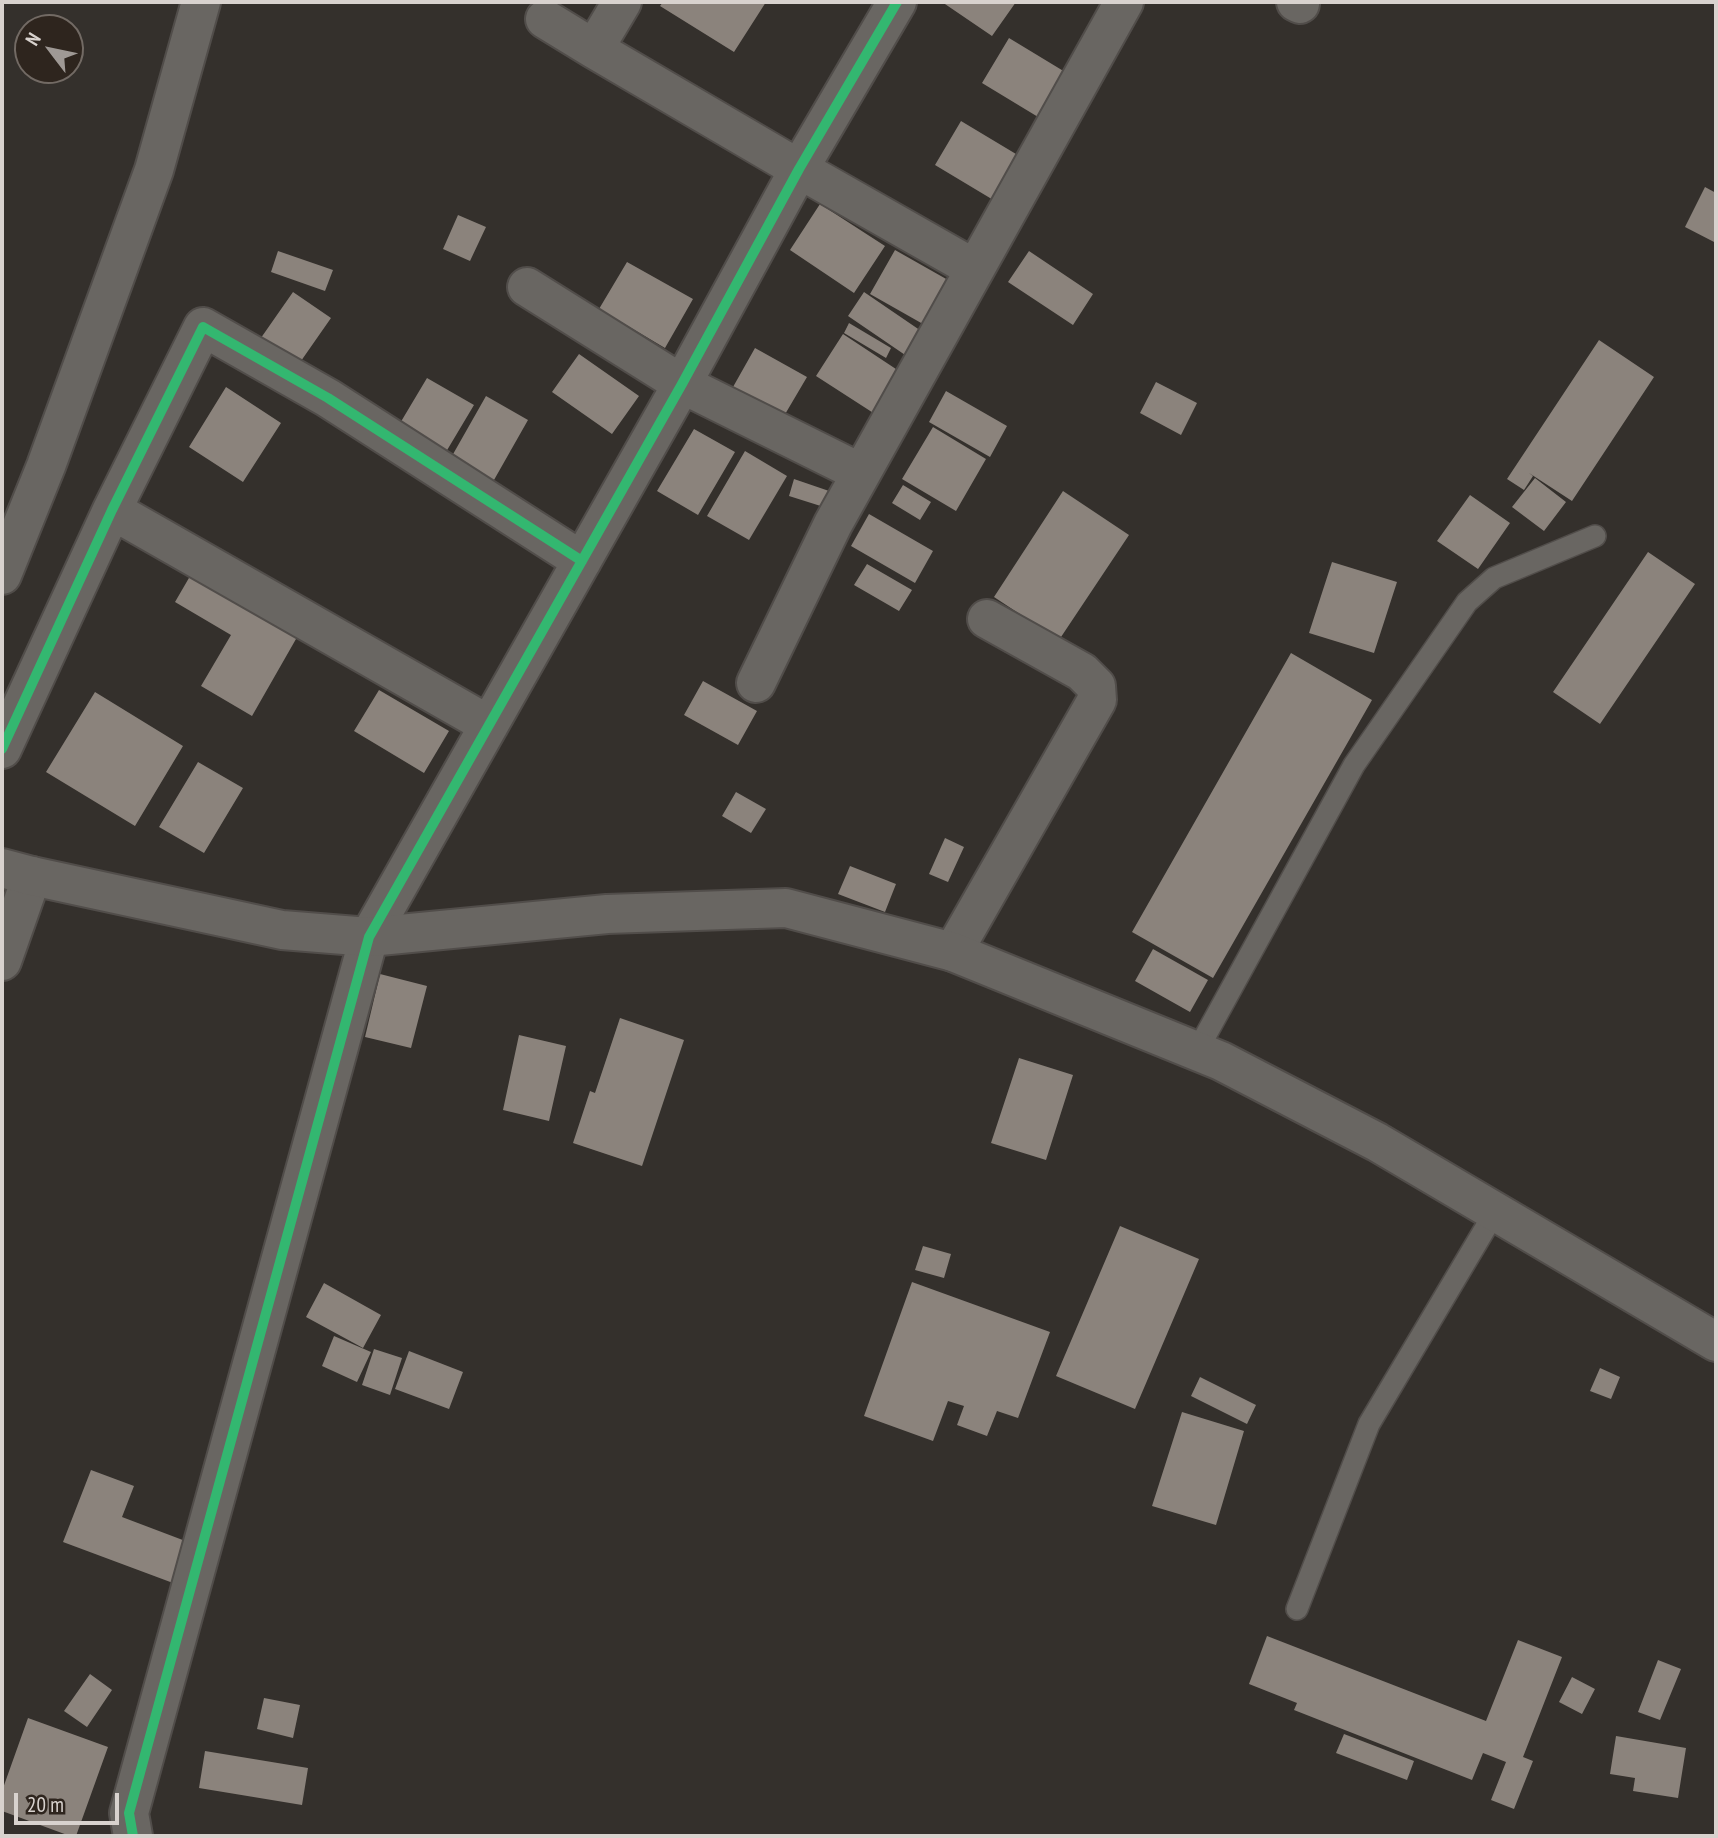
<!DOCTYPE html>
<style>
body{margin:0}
#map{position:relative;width:1718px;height:1838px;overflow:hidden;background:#34302c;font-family:"PT Sans Narrow",sans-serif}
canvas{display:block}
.frame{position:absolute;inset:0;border:4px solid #d8d2ce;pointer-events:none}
.north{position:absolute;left:14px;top:14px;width:70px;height:70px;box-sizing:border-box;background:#2e251e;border:2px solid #726a64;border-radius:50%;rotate:302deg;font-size:19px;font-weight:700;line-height:28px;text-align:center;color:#d8d2ce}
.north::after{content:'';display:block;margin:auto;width:24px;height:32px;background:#9f9995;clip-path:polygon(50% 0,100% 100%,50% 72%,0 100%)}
.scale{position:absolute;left:14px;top:1793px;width:105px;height:32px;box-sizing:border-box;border:4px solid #d8d2ce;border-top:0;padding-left:9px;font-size:21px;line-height:24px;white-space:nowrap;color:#d8d2ce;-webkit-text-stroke:5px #2e251e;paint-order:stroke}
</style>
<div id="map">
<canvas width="1718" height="1838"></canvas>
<div class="frame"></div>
<div class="north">N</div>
<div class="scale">20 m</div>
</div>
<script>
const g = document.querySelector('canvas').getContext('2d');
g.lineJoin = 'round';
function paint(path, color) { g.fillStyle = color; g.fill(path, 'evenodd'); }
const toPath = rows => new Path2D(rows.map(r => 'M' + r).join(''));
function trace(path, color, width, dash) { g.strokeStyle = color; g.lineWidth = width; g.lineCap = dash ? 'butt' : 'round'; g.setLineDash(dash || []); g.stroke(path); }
paint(toPath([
 [663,2,766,2,734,52,660,6],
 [942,2,1016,2,992,36],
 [1009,38,1075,78,1048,123,982,83],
 [961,121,1026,160,1000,204,935,165],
 [1705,187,1716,193,1716,243,1685,227],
 [820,204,885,246,854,293,790,250],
 [458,215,486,227,470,261,443,249],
 [895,250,955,284,930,328,870,294],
 [278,251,333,270,325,291,271,272],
 [1029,251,1093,294,1073,325,1008,282],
 [627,262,693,299,665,348,599,309],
 [293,292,331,318,294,371,256,345],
 [864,292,927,335,911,359,848,316],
 [849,323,891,348,886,358,844,333],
 [843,334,905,375,878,416,816,376],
 [1599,340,1654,377,1572,501,1529,473,1533,476,1524,490,1507,479],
 [755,348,807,377,784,416,733,387],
 [579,354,639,396,612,434,552,392],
 [427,378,474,405,440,462,393,435],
 [1156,382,1197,403,1181,435,1140,413],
 [226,387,281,423,243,482,189,447],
 [946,391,1007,426,990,457,929,422],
 [486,396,528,420,490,487,448,463],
 [933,427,986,459,956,511,902,479],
 [694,429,735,452,698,515,657,491],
 [745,451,787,476,749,540,707,516],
 [1535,478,1566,502,1544,531,1512,507],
 [794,479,832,492,827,508,789,496],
 [903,485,931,502,920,520,892,503],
 [1063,491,1129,535,1059,640,994,597],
 [1470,495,1510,523,1478,569,1437,541],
 [869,514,933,551,915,583,851,546],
 [1648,552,1695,584,1600,724,1553,692],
 [1332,562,1397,582,1374,653,1309,633],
 [867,564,912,590,899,611,854,585],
 [193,571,300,632,252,716,201,686,231,635,175,602],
 [1291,653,1372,700,1213,978,1132,932],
 [703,681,757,711,738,745,684,715],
 [379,690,449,731,424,773,354,731],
 [95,692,183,746,135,826,46,772],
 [198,762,243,788,204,853,159,827],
 [736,792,766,809,751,833,722,816],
 [945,838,964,847,948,882,929,874],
 [850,866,896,884,885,912,838,894],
 [1153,949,1208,980,1190,1012,1135,981],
 [380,974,427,986,411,1048,365,1037],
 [620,1018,684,1040,642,1166,573,1143,590,1091,595,1093],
 [519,1035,566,1046,549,1121,503,1110],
 [1019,1058,1073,1075,1046,1160,991,1143],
 [1120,1226,1199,1259,1135,1409,1056,1376],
 [923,1246,951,1254,944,1278,915,1270],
 [912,1282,1050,1332,1018,1418,997,1411,987,1436,957,1425,964,1406,948,1401,933,1441,864,1416],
 [324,1283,381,1315,363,1348,306,1317],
 [334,1336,371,1352,357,1382,322,1366],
 [374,1349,402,1358,390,1395,362,1385],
 [409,1351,463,1372,449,1409,395,1389],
 [1600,1368,1620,1377,1611,1399,1590,1391],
 [1200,1377,1256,1405,1247,1424,1191,1396],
 [1182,1412,1244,1431,1216,1525,1152,1506],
 [91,1470,134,1486,122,1517,188,1542,173,1583,63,1542],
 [1267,1636,1486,1721,1518,1640,1562,1657,1523,1757,1533,1761,1514,1809,1491,1800,1506,1762,1483,1753,1472,1780,1294,1710,1297,1703,1249,1684],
 [1658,1660,1681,1669,1660,1720,1638,1712],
 [90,1674,112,1690,87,1727,64,1711],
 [1572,1677,1595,1689,1582,1714,1559,1702],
 [264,1698,300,1705,293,1738,257,1729],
 [28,1718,108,1747,76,1836,70,1836,2,1811,2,1791],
 [1344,1734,1414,1761,1407,1780,1336,1753],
 [1616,1736,1686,1748,1678,1798,1633,1791,1635,1778,1610,1774],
 [205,1751,308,1768,302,1805,199,1788]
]), '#8b837c');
const lane = toPath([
 [1197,1051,1354,765,1467,602,1494,578,1595,536],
 [1297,1609,1369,1424,1495,1212]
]);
const street = toPath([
 [1296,2,1300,4],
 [545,19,594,49,799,169,975,269],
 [594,49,622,2],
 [527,287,682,384,861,473],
 [112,510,489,725],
 [2,575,46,466,154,170,201,2],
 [756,683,833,524,1124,2],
 [2,749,112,510,203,327,328,398,582,561],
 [953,952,1097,700,1096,686,1082,672,987,619],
 [2,961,32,876],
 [133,1836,129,1813,369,937,682,384,799,169,897,2]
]);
const secondary = toPath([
 [2,868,32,876,282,930,369,937,607,914,786,908,953,952,1221,1061,1377,1142,1716,1342]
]);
trace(lane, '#514d4a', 24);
trace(street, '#514d4a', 42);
trace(secondary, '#514d4a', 42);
trace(lane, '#696662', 21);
trace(street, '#696662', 38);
trace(secondary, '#696662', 38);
trace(toPath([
 [2,749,112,510,203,327,328,398,582,561],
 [133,1836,129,1813,369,937,682,384,799,169,897,2]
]), '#33b770', 10);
</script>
